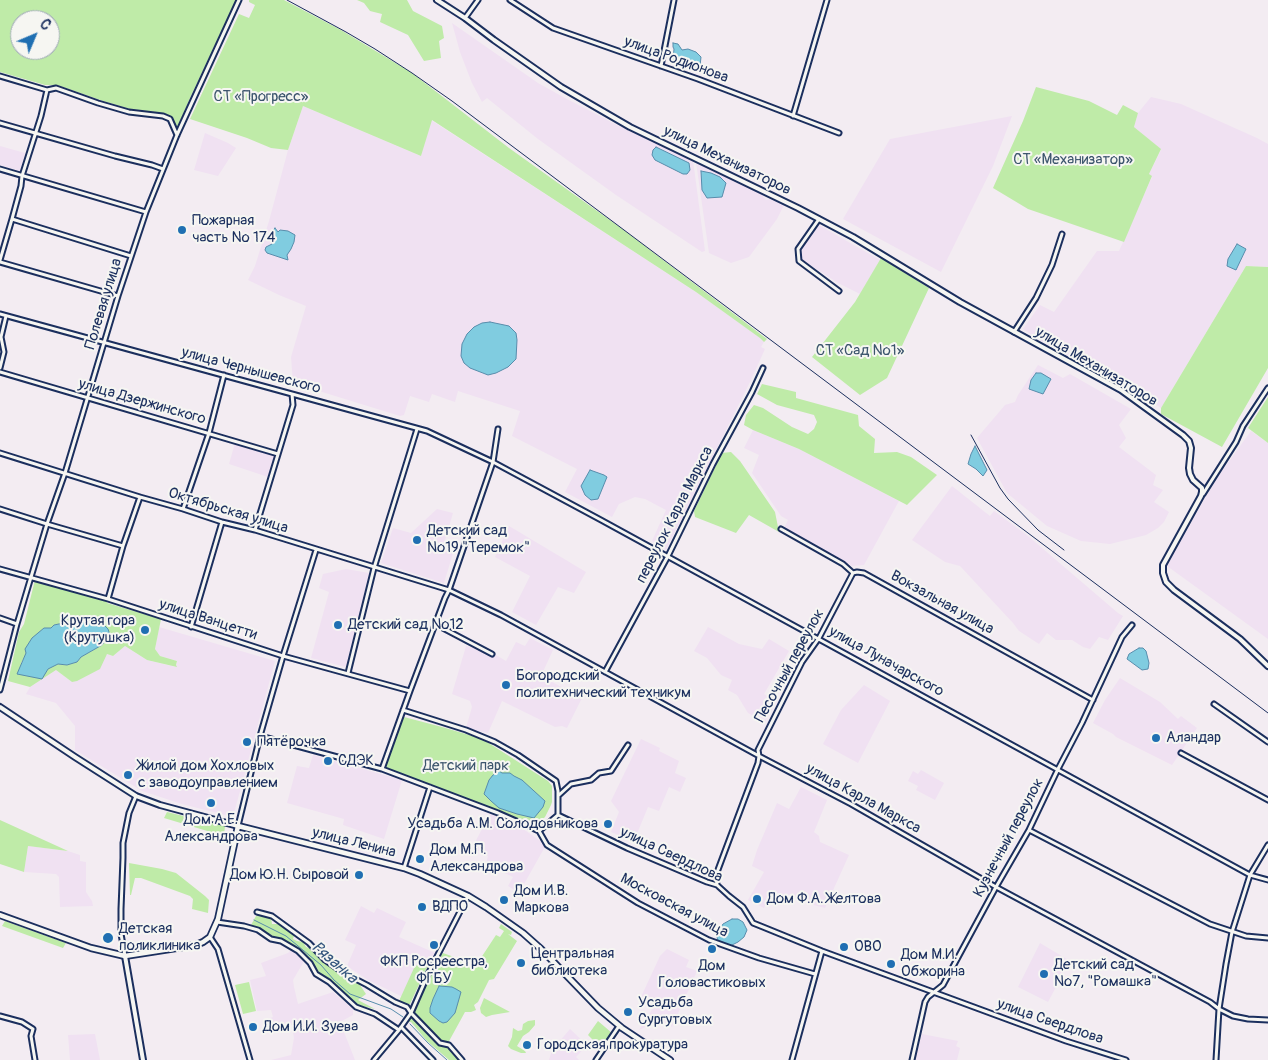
<!DOCTYPE html>
<meta charset="utf-8">
<style>
body{margin:0}
#map{position:relative;width:1268px;height:1060px;overflow:hidden;background:#f3ecf2;font-family:Pangolin,sans-serif}
canvas{display:block}
.north{position:absolute;left:10px;top:10px;width:50px;height:50px;box-sizing:border-box;background:#f6f6f2;border:1px solid #9ea6b7;border-radius:50%;rotate:45deg;font-size:14px;font-weight:700;line-height:20px;text-align:center;color:#1b2f5e}
.north::after{content:'';display:block;margin:auto;width:18px;height:22px;background:#1f6fb2;clip-path:polygon(50% 0,100% 100%,50% 72%,0 100%)}
</style>
<div id="map">
<canvas width="1268" height="1060"></canvas>
<div class="north">С</div>
</div>
<script>
const g = document.querySelector('canvas').getContext('2d');
g.lineJoin = 'round';
function paint(path, color) { g.fillStyle = color; g.fill(path, 'evenodd'); }
const toPath = rows => new Path2D(rows.map(r => 'M' + r).join(''));
function trace(path, color, width, dash) { g.strokeStyle = color; g.lineWidth = width; g.lineCap = dash ? 'butt' : 'round'; g.setLineDash(dash || []); g.stroke(path); }
function write(font, color, halo, rows, align = 'center') {
  g.font = font + ' Pangolin,sans-serif'; g.lineWidth = 4; g.setLineDash([]); g.textBaseline = 'middle'; g.strokeStyle = halo; g.fillStyle = color; for (const [text, x, y, turn = 0] of rows) {
    g.save(); g.translate(x, y); g.rotate((+turn || 0) * Math.PI / 180); g.textAlign = isNaN(turn) ? turn : align; if (halo) g.strokeText(text, 0, 0); g.fillText(text, 0, 0); g.restore();
  }
}
paint(toPath([
 [452,23,538,83,565,98,617,125,693,160,705,251,702,252,616,195,538,139,487,98,482,102,472,83,460,52],
 [1151,97,1181,104,1257,138,1268,144,1268,267,1246,266,1161,408,1129,387,1130,382,1124,378,1119,383,1048,345,1023,329,1040,305,1054,312,1097,251,1119,251,1152,177,1149,174,1161,150,1134,127,1138,113],
 [303,106,421,156,431,120,696,292,761,338,764,342,761,347,765,349,750,382,666,550,652,541,666,510,645,499,635,497,619,504,612,517,565,492,577,469,512,436,520,411,458,391,455,402,432,394,429,402,410,396,404,415,400,416,293,383,291,357,306,306,279,295,248,280,255,266,269,221,288,150],
 [1012,116,993,166,941,272,843,219,890,139],
 [205,133,228,143,236,148,218,176,194,170],
 [0,146,25,153,20,171,0,165],
 [696,162,763,194,763,197,766,200,771,199,784,205,777,219,749,257,731,263,709,253],
 [817,224,880,260,860,294,838,283,801,259,800,257,802,251,799,249],
 [1038,365,1063,378,1070,374,1131,409,1119,425,1126,438,1119,447,1156,475,1153,485,1163,490,1154,502,1169,512,1164,522,1158,528,1146,535,1110,544,1081,541,1047,526,1007,493,977,438,1005,405,1015,402,1018,395],
 [753,430,799,449,899,501,864,565,852,566,784,528,788,520,781,516,752,473,759,455,744,448],
 [1251,431,1268,443,1268,639,1167,566,1205,498,1222,471],
 [235,443,274,455,268,477,229,464],
 [952,486,990,516,994,511,1028,536,1118,613,1123,616,1108,640,1099,637,1090,649,1083,647,1072,640,1056,640,1047,633,1039,644,1019,631,1013,623,960,566,945,562,912,540],
 [437,509,453,513,443,547,454,550,444,583,381,563,393,528,411,533],
 [509,526,586,572,574,593,558,587,536,625,512,612,530,576,495,557],
 [346,569,369,573,346,667,311,658,329,592,319,588,323,574],
 [159,627,275,661,233,817,182,804,142,791,75,750,75,726,56,703,26,694,30,687,56,670,72,682,107,654,113,656,125,646,147,660,176,667,177,661,160,656,155,649],
 [708,627,739,644,762,649,769,639,789,651,764,694,777,701,765,722,748,713,737,695,728,690,732,680,721,675,707,658,694,651],
 [530,638,553,650,541,676,582,698,567,728,562,726,555,727,502,701,488,733,466,728,472,707,470,701,452,694,466,646,478,649,493,657,496,655,506,661,516,642,525,646],
 [1120,678,1160,702,1178,719,1181,716,1197,728,1172,765,1116,737,1113,734,1093,723,1105,700],
 [864,685,890,701,858,763,823,744,841,710],
 [641,739,660,748,659,751,679,761,675,773,686,778,680,792,669,787,659,811,648,807,634,841,611,832,619,812,611,801],
 [313,755,402,780,384,839,343,825,344,819,287,803,297,766,309,768],
 [921,770,944,783,935,800,916,790,918,786,908,781,913,771,918,774],
 [801,787,827,800,814,832,819,836,820,842,849,855,825,908,806,903,790,895,786,896,775,892,772,899,768,898,764,908,748,900,764,872,752,866,757,850,777,803,789,809],
 [491,812,516,824,546,845,519,893,508,886,513,877,486,864,488,856,472,848],
 [28,846,68,851,80,855,80,861,86,862,86,892,92,901,93,906,60,907,59,877,56,874,24,872],
 [361,906,374,913,377,908,406,922,399,937,435,953,411,1001,368,980,347,966,356,945,345,940],
 [1040,943,1070,961,1048,1002,1018,987],
 [292,949,303,960,303,963,293,980,294,987,298,1004,333,992,353,1009,353,1015,340,1022,355,1060,271,1060,291,1055,294,1038,292,1025,279,1026,266,1029,264,1020,273,1017,271,1010,257,1011,250,980,266,976,261,963,288,953],
 [667,949,689,960,686,967,697,971,672,1027,663,1022,654,1023,639,1030,653,1008,641,997,660,956],
 [570,1029,587,1045,576,1057,579,1060,549,1060,552,1050],
 [95,1034,100,1060,70,1060,68,1035],
 [922,1034,958,1041,956,1046,960,1048,957,1060,915,1060]
]), '#f0e1f2');
paint(toPath([
 [0,0,236,0,191,96,177,128,174,121,167,115,155,112,130,109,103,101,57,85,45,85,0,72],
 [20,20,50,20,50,50,20,50],
 [249,0,284,0,341,30,412,73,509,148,621,228,767,339,764,342,760,338,696,292,432,120,421,156,303,106,288,150,271,148,247,138,190,119,239,14,249,18,255,5,249,2],
 [357,0,407,0,413,11,442,26,444,38,439,41,441,58,424,61,408,35,380,22,382,14,370,11,364,3],
 [1036,87,1089,101,1117,115,1123,105,1138,113,1134,127,1161,149,1149,174,1152,176,1124,242,1028,209,993,188,1023,121],
 [881,258,929,288,887,378,860,395,812,357,855,302],
 [1246,266,1268,267,1268,368,1222,447,1161,414,1161,408],
 [762,384,796,392,796,398,858,415,859,426,875,439,874,453,897,452,911,457,937,475,907,505,799,449,753,430,744,425,746,415,754,405,763,408,792,427,808,434,814,429,817,422,814,415,777,405,757,394],
 [1268,397,1268,443,1248,428],
 [731,452,740,461,775,512,779,532,749,515,736,533,695,517,694,511,722,453],
 [35,580,107,601,107,603,161,619,155,649,160,656,177,661,176,665,177,667,147,660,125,646,113,656,107,654,100,669,77,681,72,682,56,670,30,687,8,681,19,632,24,624],
 [89,620,94,623,104,625,107,640,102,645,81,657,77,662,67,665,58,664,53,666,48,669,44,674,21,663,39,633,44,628,51,628,54,625,73,621],
 [404,717,442,727,476,737,484,740,548,781,552,786,552,802,551,805,545,817,539,823,531,824,386,768,385,766,393,740,401,719],
 [167,812,225,826,224,836,164,818],
 [0,820,68,851,28,846,24,872,0,864],
 [129,863,162,869,176,873,205,896,209,900,208,913,192,909,193,899,190,896,141,878,135,878,131,895,130,895],
 [256,916,271,917,272,924,281,924,295,933,293,939,297,941,303,942,306,947,314,950,337,971,358,982,366,994,358,1000,375,1009,358,1005,318,974,312,963,285,942,251,925],
 [5,921,66,943,63,948,2,926],
 [501,924,512,932,511,935,508,934,517,941,494,979,489,980,478,1002,474,1005,476,1010,471,1012,465,1012,448,1043,446,1041,441,1042,413,1013,415,1012,413,1011,437,961,443,953,454,957,473,970,496,935,500,937,504,931,499,928],
 [420,962,429,963,410,1004,407,1004,399,1001,414,968],
 [249,982,256,1011,243,1014,235,985],
 [484,998,510,1012,492,1015,486,1017,481,1013,480,1008],
 [411,1016,440,1044,448,1047,460,1060,449,1060,427,1041,411,1022,408,1022],
 [535,1020,535,1025,529,1032,523,1036,517,1046,525,1051,526,1053,521,1053,511,1049,508,1046,512,1037,513,1028,518,1031,522,1030,523,1024,528,1021],
 [598,1021,612,1033,601,1048,588,1035]
]), '#bfeba8');
const water = toPath([
 [673,43,678,44,682,50,688,49,696,52,701,57,700,66,696,67,675,62,673,60,674,49,673,47,673,43],
 [656,147,689,163,690,170,687,174,683,174,655,160,652,155,653,150,656,147],
 [701,171,711,173,720,177,726,183,722,197,707,198,702,190,701,171],
 [275,228,278,232,280,230,288,231,295,235,294,242,291,249,287,255,288,260,267,253,265,250,266,247,272,244,272,239,269,235,275,228],
 [1237,244,1246,249,1236,270,1227,266,1228,259,1237,244],
 [490,322,509,326,516,333,517,340,516,359,508,367,496,373,488,375,470,368,464,363,461,356,462,344,467,334,474,327,482,323,490,322],
 [1036,373,1041,373,1051,379,1043,394,1029,389,1031,380,1036,373],
 [975,446,987,470,983,476,976,469,968,464,971,454,975,446],
 [590,470,604,475,607,477,598,499,591,500,585,495,581,486,590,470],
 [89,620,94,623,104,625,108,629,110,635,107,640,102,645,81,657,77,662,67,665,58,664,48,669,42,679,17,674,26,653,25,649,32,638,44,628,51,628,54,625,73,621,89,620],
 [1139,648,1143,648,1146,651,1149,663,1148,669,1142,670,1127,659,1129,654,1139,648],
 [499,771,502,773,510,773,514,776,522,780,545,801,543,807,534,818,517,814,499,808,491,801,484,794,489,780,493,775,499,771],
 [732,919,738,919,743,922,747,930,744,937,738,942,730,946,719,942,717,938,718,931,723,924,732,919],
 [439,986,452,987,456,989,461,992,455,1013,447,1022,443,1023,439,1021,430,1013,430,1008,433,999,439,986]
]);
paint(water, '#80cce0');
trace(water, '#588dac', 1);
trace(toPath([
 [254,920,286,936,321,965,334,980,350,994,391,1009,403,1017],
 [410,1024,428,1043,447,1060]
]), '#588dac', 1);
const minor = toPath([
 [510,0,553,28,698,79,839,133],
 [465,18,478,0],
 [661,66,674,0],
 [0,76,47,90,56,88,98,103,129,112,163,116,170,119,177,135],
 [793,116,827,0],
 [0,123,115,156,152,165,163,169],
 [0,169,146,212],
 [12,219,131,256],
 [819,219,798,249,799,261,839,291],
 [0,260,12,219,21,186,22,176,41,116,47,90],
 [0,262,118,296],
 [0,314,427,431,493,462,601,520,1250,875,1268,880],
 [1014,332,1036,298,1052,265,1062,234],
 [0,368,4,352,1,337,6,316],
 [0,372,278,454],
 [0,453,140,497,183,509,222,522,255,530,449,590,501,615,759,756,851,804,996,887,1210,1002,1219,1009,1233,1016,1248,1019,1268,1020],
 [1203,494,1236,442,1243,426,1268,388],
 [0,509,47,524,123,546],
 [183,509,209,433,224,375],
 [781,529,843,564,853,573,857,572,864,573,1093,700],
 [255,530,293,405,292,394],
 [0,569,108,599,283,656,410,691],
 [108,599,123,546,140,497],
 [0,618,17,624],
 [435,624,492,654],
 [191,627,222,522],
 [605,672,668,556,713,464,752,392,763,368],
 [348,673,374,568,417,429],
 [0,690,17,624,31,577,47,524,65,473,118,296,146,212,177,135,239,0],
 [1214,704,1268,742],
 [403,710,466,730,495,742,518,755,556,781,558,791,558,815],
 [260,736,382,769,498,813,539,831],
 [1181,753,1268,800],
 [382,769,410,691,445,598,449,590,493,462,498,429],
 [559,795,571,784,591,780,599,773,611,771,628,745],
 [558,815,627,848,707,882,717,885,729,896,743,907,753,923,763,927,822,951,1066,1041,1126,1060],
 [238,826,260,736,283,656,316,550],
 [1029,830,1210,924,1246,936,1268,938],
 [539,831,547,845,638,903,709,940,759,958,815,974],
 [539,831,558,815],
 [404,868,430,787],
 [717,885,716,875,758,763,759,756,758,750,802,662,819,638,853,573],
 [257,912,272,916,309,943,325,960,342,972,367,985,395,1002,407,1007,411,1013,440,1043,449,1045,462,1060],
 [217,922,244,926,258,930,271,939,281,941,298,951,310,963,316,974,329,982,356,1007,375,1014,399,1030,401,1027,433,1060],
 [210,937,218,949,250,1060],
 [125,956,121,934,121,909,123,858,123,843,129,813,136,796],
 [0,1016,22,1022,33,1029,31,1036,35,1060],
 [374,1060,399,1030,411,1013,429,972,468,896],
 [596,1060,619,1026],
 [792,1060,822,951],
 [912,1060,925,1002,928,997,943,985,996,887,1029,830,1058,769,1082,723,1122,637,1132,625],
 [1216,1060,1219,1009,1226,964,1232,932,1250,875,1268,845]
]);
const tertiary = toPath([
 [437,0,465,18,494,40,561,87,630,127,798,208,853,237,960,302,1121,390,1183,435,1189,441,1191,448,1189,468,1190,474,1193,480,1202,488,1202,492,1201,496,1163,565,1163,573,1166,582,1174,590,1240,639,1268,666],
 [0,707,75,757,136,796,160,805,238,826],
 [125,956,143,1060]
]);
const secondary = toPath([
 [0,915,91,948,125,956,196,945,203,942,210,937,218,919,238,826,404,868,420,874,468,896,486,907,523,933,541,949,598,1008,622,1028,670,1060]
]);
trace(minor, '#1b2f5e', 7);
trace(tertiary, '#1b2f5e', 8);
trace(secondary, '#1b2f5e', 8);
trace(minor, '#f6f6f2', 3);
trace(tertiary, '#f6f6f2', 4);
trace(secondary, '#f6f6f2', 4.5);
trace(toPath([
 [287,0,346,32,375,49,412,73,452,101,1268,713],
 [971,435,1000,488,1008,499,1038,530,1064,550]
]), '#1b2f5e', 1);
for (const [x, y, r, color] of [
 [182,230,5,"#1f6fb2"],
 [417,540,5,"#1f6fb2"],
 [338,625,5,"#1f6fb2"],
 [145,630,5,"#1f6fb2"],
 [506,685,5,"#1f6fb2"],
 [1156,738,5,"#1f6fb2"],
 [247,742,5,"#1f6fb2"],
 [328,761,5,"#1f6fb2"],
 [128,775,5,"#1f6fb2"],
 [211,803,5,"#1f6fb2"],
 [608,824,5,"#1f6fb2"],
 [420,859,5,"#1f6fb2"],
 [359,875,5,"#1f6fb2"],
 [757,899,5,"#1f6fb2"],
 [504,900,5,"#1f6fb2"],
 [422,907,5,"#1f6fb2"],
 [108,938,6,"#1f6fb2"],
 [434,945,5,"#1f6fb2"],
 [844,947,5,"#1f6fb2"],
 [712,949,5,"#1f6fb2"],
 [521,963,5,"#1f6fb2"],
 [891,964,5,"#1f6fb2"],
 [1044,974,5,"#1f6fb2"],
 [628,1012,5,"#1f6fb2"],
 [253,1027,5,"#1f6fb2"],
 [527,1045,5,"#1f6fb2"]
]) { const dot = new Path2D(); dot.arc(x, y, r, 0, 2 * Math.PI); g.fillStyle = color; g.fill(dot); trace(dot, '#f6f6f2', 2); }
write('15px', '#1b2f5e', '#f6f6f2', [
 ["улица Родионова",676,60,20],
 ["улица Механизаторов",727,161,26],
 ["Полевая улица",104,304,-73],
 ["улица Механизаторов",1096,367,31],
 ["улица Чернышевского",251,371,15],
 ["улица Дзержинского",142,402,16],
 ["Октябрьская улица",228,511,17],
 ["переулок Карла Маркса",675,515,-63],
 ["Вокзальная улица",942,603,29],
 ["улица Ванцетти",208,620,18],
 ["улица Луначарского",886,662,29],
 ["Песочный переулок",790,666,-61],
 ["улица Карла Маркса",863,799,29],
 ["Кузнечный переулок",1009,838,-62],
 ["улица Ленина",354,843,14],
 ["улица Свердлова",671,855,25],
 ["Московская улица",674,906,28],
 ["улица Свердлова",1050,1022,19]
]);
write('15px', '#3c556d', '#f6f6f2', [
 ["СТ «Прогресс»",261,97],
 ["СТ «Механизатор»",1073,160],
 ["СТ «Сад №1»",860,351],
 ["Детский парк",466,766]
]);
write('15px', '#1b2f5e', '#f6f6f2', [
 ["Пожарная",192,221],
 ["часть № 174",192,238],
 ["Детский сад",427,531],
 ["№19 \"Теремок\"",427,548],
 ["Крутая гора",135,621,"right"],
 ["(Крутушка)",135,638,"right"],
 ["Детский сад №12",348,625],
 ["Богородский",516,676],
 ["политехнический техникум",516,693],
 ["Аландар",1166,738],
 ["Пятёрочка",257,742],
 ["СДЭК",338,761],
 ["Жилой дом Хохловых",138,766],
 ["с заводоуправлением",138,783],
 ["Дом А.Е.",211,820,"center"],
 ["Александрова",211,837,"center"],
 ["Усадьба А.М. Солодовникова",598,824,"right"],
 ["Дом М.П.",430,850],
 ["Александрова",430,867],
 ["Дом Ю.Н. Сыровой",349,875,"right"],
 ["Дом И.В.",514,891],
 ["Маркова",514,908],
 ["Дом Ф.А. Желтова",767,899],
 ["ВДПО",432,907],
 ["Детская",119,929],
 ["поликлиника",119,946],
 ["ОВО",854,947],
 ["Центральная",531,954],
 ["библиотека",531,971],
 ["Дом М.И.",901,955],
 ["Обжорина",901,972],
 ["ФКП Росреестра,",434,962,"center"],
 ["ФГБУ",434,979,"center"],
 ["Детский сад",1054,965],
 ["№7, \"Ромашка\"",1054,982],
 ["Дом",712,966,"center"],
 ["Головастиковых",712,983,"center"],
 ["Усадьба",638,1003],
 ["Сургутовых",638,1020],
 ["Дом И.И. Зуева",263,1027],
 ["Городская прокуратура",537,1045]
], 'left');
write('italic 16px', '#34567e', '#f6f6f2', [
 ["Рязанка",334,963,41]
]);
</script>
